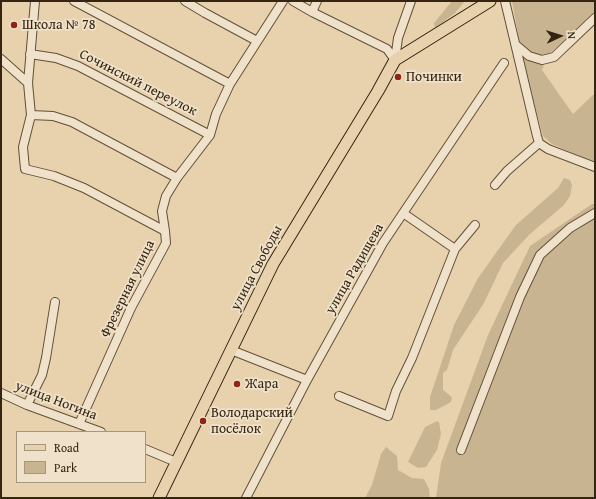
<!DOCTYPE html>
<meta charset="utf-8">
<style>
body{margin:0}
#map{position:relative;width:596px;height:499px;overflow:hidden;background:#e8d2ad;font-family:"Gentium Book Plus",serif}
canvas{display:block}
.frame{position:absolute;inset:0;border:2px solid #342411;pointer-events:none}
.legend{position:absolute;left:16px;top:431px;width:130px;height:52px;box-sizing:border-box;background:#f0e2ca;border:1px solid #a59680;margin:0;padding:5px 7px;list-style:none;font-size:12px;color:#342411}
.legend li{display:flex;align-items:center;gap:8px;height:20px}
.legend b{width:20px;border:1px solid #a59680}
.north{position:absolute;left:540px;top:16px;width:40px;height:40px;-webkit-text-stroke:3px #f0e2ca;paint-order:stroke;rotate:86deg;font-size:11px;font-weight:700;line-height:16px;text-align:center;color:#342411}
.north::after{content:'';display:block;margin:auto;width:14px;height:18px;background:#342411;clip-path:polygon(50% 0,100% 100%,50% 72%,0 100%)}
</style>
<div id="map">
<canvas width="596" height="499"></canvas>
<div class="frame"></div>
<ul class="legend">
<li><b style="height:5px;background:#e8d2ad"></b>Road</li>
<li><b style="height:11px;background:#c9b492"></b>Park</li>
</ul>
<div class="north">N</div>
</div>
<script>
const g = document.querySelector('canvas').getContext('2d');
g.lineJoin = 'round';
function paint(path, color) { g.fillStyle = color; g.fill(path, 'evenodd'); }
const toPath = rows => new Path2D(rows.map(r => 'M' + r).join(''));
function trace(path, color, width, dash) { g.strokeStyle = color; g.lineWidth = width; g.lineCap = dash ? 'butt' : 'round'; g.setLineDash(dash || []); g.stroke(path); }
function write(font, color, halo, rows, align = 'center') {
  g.font = font + ' "Gentium Book Plus",serif'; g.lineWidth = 3.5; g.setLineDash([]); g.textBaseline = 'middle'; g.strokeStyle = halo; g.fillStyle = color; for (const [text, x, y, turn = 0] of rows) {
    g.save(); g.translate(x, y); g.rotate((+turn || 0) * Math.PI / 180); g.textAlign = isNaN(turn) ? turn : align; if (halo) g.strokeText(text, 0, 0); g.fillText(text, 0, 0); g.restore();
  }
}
paint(toPath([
 [452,1,465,1,455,13,435,28,434,23],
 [512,1,595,1,595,13,548,55,542,70,573,114,595,93,595,163,552,144,543,136,523,62],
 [564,178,570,180,572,185,570,196,564,205,530,234,503,263,484,303,453,350,447,370,443,373,443,390,452,397,451,402,436,410,430,410,430,397,454,325,478,278,516,225,558,188],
 [592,204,595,204,595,498,436,498,441,463,488,335,530,246],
 [437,421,439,422,441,434,437,450,426,467,418,468,408,462,425,427],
 [386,447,397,456,398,470,412,478,424,479,429,489,430,498,365,498,372,485,381,454]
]), '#c9b492');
const minor = toPath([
 [35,1,28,83,31,115,23,147,25,169,54,176,84,188,165,231],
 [74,1,230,84],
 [185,1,205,13,257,41],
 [293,1,312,12,387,49,395,60],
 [505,1,537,136,539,143,548,149,595,167],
 [312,12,317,1],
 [516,45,529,56,542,60,554,57,595,18],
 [30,54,56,58,78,66,210,135],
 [1,59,28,83],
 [395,60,398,38,411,1],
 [31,115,53,116,72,122,177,178],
 [495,185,507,171,539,143],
 [403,213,455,249],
 [231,350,307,380],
 [1,393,27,405,101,432],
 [339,396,388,416,396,391,412,358,455,249,475,225],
 [27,405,42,375,46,358,55,302],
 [79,424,131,308,166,243,165,231,162,211,166,196,177,178,210,135,216,114,230,84,283,1],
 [145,449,176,462],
 [461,450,520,297,540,255,570,228,595,213],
 [246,498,307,380,383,243,504,63]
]);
const major = toPath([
 [159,498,273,264,378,91,395,60,490,1]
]);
trace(minor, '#615038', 10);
trace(major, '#342411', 13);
trace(minor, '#f0e2ca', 8);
trace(major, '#e8d2ad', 11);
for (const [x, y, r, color] of [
 [14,25,4,"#8f2418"],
 [398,77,4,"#8f2418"],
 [237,384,4,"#8f2418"],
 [203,421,4,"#8f2418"]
]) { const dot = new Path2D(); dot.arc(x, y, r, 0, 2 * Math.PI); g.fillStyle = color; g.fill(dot); trace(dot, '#f0e2ca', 1.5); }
write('14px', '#342411', '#f0e2ca', [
 ["Школа № 78",22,25],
 ["Починки",406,77],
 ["Жара",245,384],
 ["Володарский",211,413],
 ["посёлок",211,429]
], 'left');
write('14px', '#342411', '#f0e2ca', [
 ["Сочинский переулок",138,83,27],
 ["улица Свободы",257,268,-62],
 ["улица Радищева",355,269,-60],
 ["Фрезерная улица",128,289,-64],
 ["улица Ногина",56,401,21]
]);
</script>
